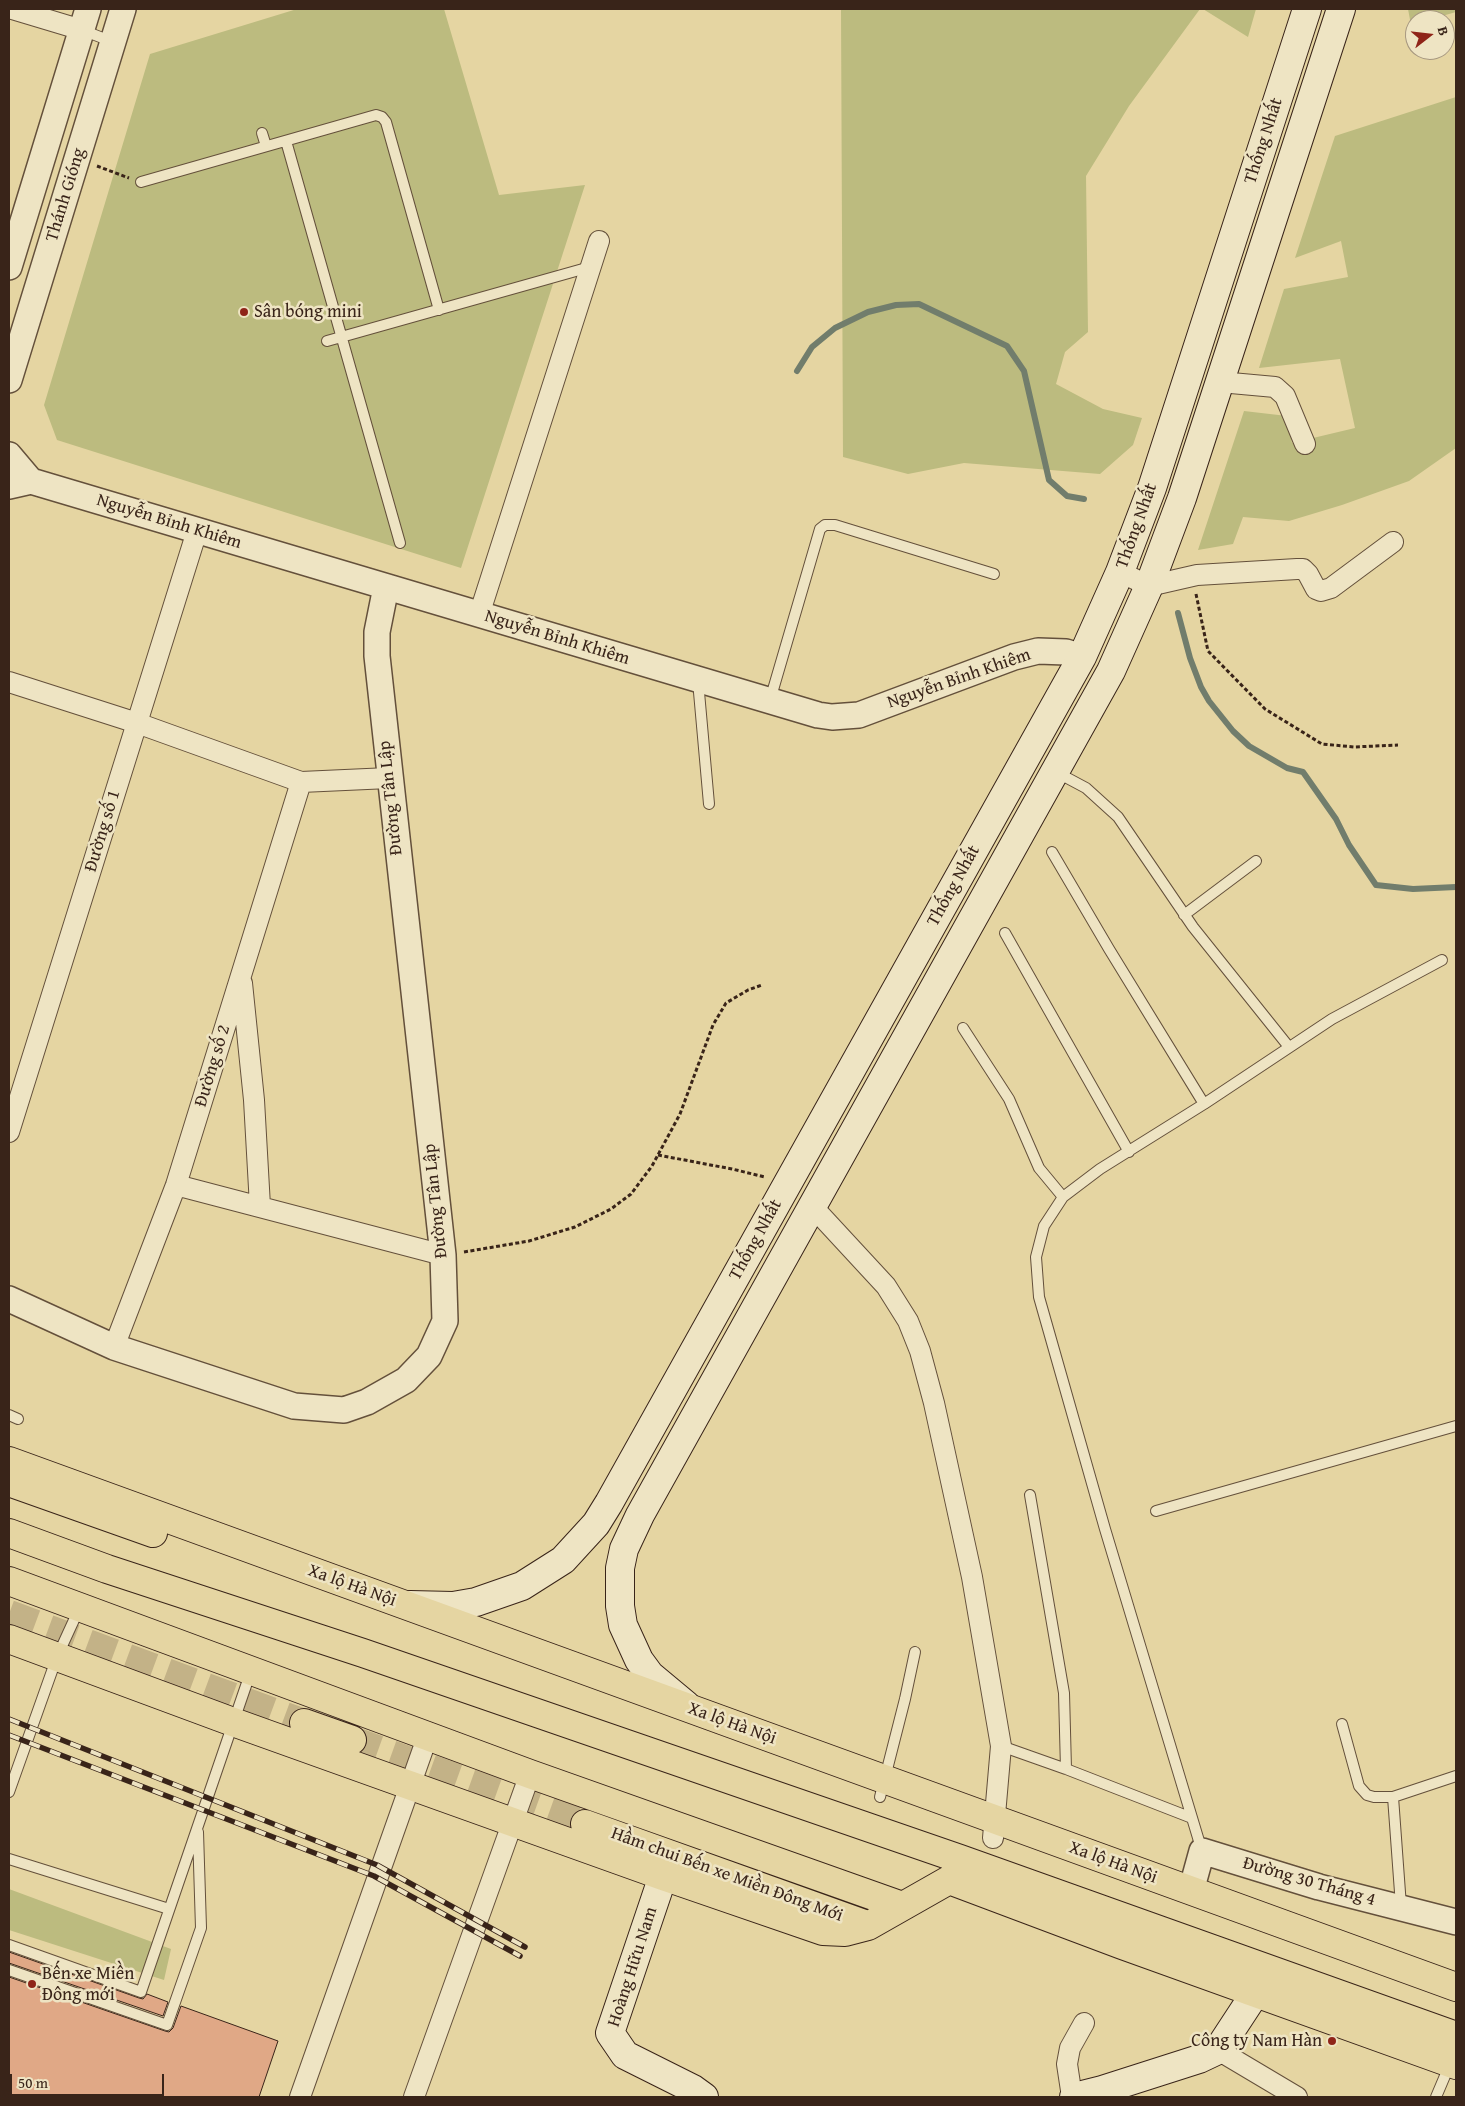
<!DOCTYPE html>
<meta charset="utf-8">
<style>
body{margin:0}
#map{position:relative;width:1465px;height:2106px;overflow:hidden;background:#e5d5a2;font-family:"Gentium Book Plus",serif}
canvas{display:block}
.frame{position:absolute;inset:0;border:10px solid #392419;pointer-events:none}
.north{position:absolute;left:1405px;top:10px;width:50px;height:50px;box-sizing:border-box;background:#eee4c3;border:1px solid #a6977f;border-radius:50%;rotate:74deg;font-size:14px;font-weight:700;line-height:20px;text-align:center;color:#392419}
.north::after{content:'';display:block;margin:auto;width:18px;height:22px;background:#8f2418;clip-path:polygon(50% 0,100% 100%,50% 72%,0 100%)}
.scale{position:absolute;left:10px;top:2074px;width:154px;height:22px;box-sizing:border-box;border:2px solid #392419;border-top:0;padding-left:6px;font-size:15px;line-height:18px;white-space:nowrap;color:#392419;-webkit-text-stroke:4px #eee4c3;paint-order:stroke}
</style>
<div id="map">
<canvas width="1465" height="2106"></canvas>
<div class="frame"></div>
<div class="north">B</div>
<div class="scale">50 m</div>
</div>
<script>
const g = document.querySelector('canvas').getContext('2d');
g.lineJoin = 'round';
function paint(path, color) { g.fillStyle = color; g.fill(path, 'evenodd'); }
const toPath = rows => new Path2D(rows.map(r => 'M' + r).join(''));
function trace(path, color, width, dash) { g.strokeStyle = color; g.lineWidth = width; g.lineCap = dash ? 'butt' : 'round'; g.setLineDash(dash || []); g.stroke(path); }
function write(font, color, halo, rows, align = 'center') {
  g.font = font + ' "Gentium Book Plus",serif'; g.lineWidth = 5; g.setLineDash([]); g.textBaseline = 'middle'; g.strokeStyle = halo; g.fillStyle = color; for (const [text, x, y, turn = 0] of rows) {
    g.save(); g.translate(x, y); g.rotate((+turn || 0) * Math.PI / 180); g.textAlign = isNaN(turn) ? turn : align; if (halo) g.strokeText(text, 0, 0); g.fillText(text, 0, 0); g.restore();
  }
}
paint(toPath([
 [297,9,444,9,499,195,585,185,461,568,57,440,44,405,150,54],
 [841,9,1200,9,1129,106,1086,176,1088,332,1065,352,1056,384,1103,409,1142,418,1133,445,1100,474,964,463,908,474,843,457],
 [1203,9,1256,9,1248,37],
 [1408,9,1456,9,1456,12,1428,20,1415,20,1415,24,1411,25],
 [1456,97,1456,448,1409,481,1342,505,1289,521,1243,517,1233,544,1198,550,1244,411,1287,416,1292,443,1355,428,1340,359,1259,368,1284,289,1348,277,1341,241,1295,258,1335,136],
 [9,1889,171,1949,164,1980,9,1930]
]), '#bcbb7f');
trace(toPath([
 [797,371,812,347,835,328,868,312,896,305,919,304,1007,346,1024,371,1049,480,1067,496,1084,499],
 [1178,613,1190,658,1201,687,1209,701,1233,731,1249,746,1287,768,1303,772,1336,819,1349,845,1376,885,1413,889,1456,887]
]), '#717d6c', 6);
const building = toPath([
 [9,1952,139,1998,143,1999,147,1994,168,2002,163,2016,9,1963,9,1952],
 [9,1977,165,2031,169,2032,173,2028,181,2006,278,2041,259,2097,9,2097,9,1977]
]);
paint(building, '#e0a886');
trace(building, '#392419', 1);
trace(toPath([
 [9,1614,304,1723],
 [352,1740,585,1824]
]), '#c3b287', 28, [28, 14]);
const service = toPath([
 [82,30,113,42],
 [262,133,266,146],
 [286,141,400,543],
 [141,182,376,115,382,117,386,122,439,310],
 [327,341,590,267],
 [698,681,709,804],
 [770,700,820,529,825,525,835,525,994,574],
 [1056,772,1086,788,1118,817,1193,927,1289,1047],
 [1052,852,1109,949,1204,1104],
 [1184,915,1256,861],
 [1005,933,1129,1152],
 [963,1028,1009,1099,1039,1168,1063,1197],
 [9,1415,18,1419],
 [1030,1495,1064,1693,1066,1769],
 [1156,1511,1456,1426],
 [1342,1724,1359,1786,1367,1795,1374,1797,1393,1797],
 [1001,1746,1066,1769,1192,1818],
 [9,1792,57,1657,79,1609],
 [880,1797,905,1699,915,1652],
 [1202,1851,1105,1529,1039,1297,1036,1257,1044,1226,1063,1197,1100,1169,1204,1104,1332,1019,1442,960],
 [9,1859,169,1909],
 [1401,1906,1393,1797,1456,1776],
 [9,1945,141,1992,251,1671],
 [9,1970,167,2025,201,1928,198,1832],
 [1436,2097,1450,2064]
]);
const minor = toPath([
 [12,9,82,30],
 [1220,382,1275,387,1285,396,1305,444],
 [1120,572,1149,586,1197,575,1297,569,1303,569,1308,574,1316,589,1321,591,1331,588,1393,542],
 [479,615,599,241],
 [9,682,137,723,301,782,389,778],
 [242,983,254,1100,260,1206],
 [9,1132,197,531],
 [176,1185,443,1255],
 [812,1206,886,1286,908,1321,920,1351,934,1403,972,1577,1001,1746,993,1838],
 [114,1347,176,1185,301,782],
 [1218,2050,1297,2097],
 [300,2097,428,1735],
 [414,2097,530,1774],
 [1072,2097,1067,2064,1070,2048,1084,2023]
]);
const tertiary = toPath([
 [9,267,88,9],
 [9,380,123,9],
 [9,455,31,481],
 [9,486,31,481,818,715,832,717,859,715,1014,657,1038,651,1066,652,1082,657],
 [9,1299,114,1347,294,1406,344,1410,367,1402,406,1380,429,1356,445,1321,443,1255,377,656,377,632,386,587],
 [1191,1891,1202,1851,1319,1887,1456,1922]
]);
const secondary = toPath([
 [410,1605,453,1606,476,1602,522,1586,563,1560,596,1524,609,1503,1082,657,1120,572,1152,488,1307,9],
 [686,1705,650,1675,639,1660,623,1625,620,1606,620,1568,624,1549,640,1515,1111,671,1149,586,1182,498,1341,9],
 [663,1876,610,2033,625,2055,693,2089,704,2097],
 [1074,2097,1102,2090,1199,2059,1218,2050,1256,1992]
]);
const trunk = toPath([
 [9,1461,1456,1987],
 [9,1482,153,1533],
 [9,1533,107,1569,363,1653,960,1859,1456,2036],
 [9,1581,530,1774,902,1906],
 [9,1639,233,1722,663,1876,823,1931,845,1932,868,1926,949,1880],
 [304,1723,352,1740],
 [585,1824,864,1924],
 [949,1880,1122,1945,1456,2065]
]);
trace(service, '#64503b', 12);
trace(minor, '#64503b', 22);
trace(tertiary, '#64503b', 28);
trace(secondary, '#392419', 30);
trace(trunk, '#392419', 30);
trace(toPath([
 [97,166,129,178],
 [1196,594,1208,651,1265,709,1322,744,1354,747,1398,745],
 [658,1155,732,1169,765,1177],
 [464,1252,529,1241,575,1227,611,1209,631,1194,652,1166,680,1114,713,1025,726,1003,748,990,762,985]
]), '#392419', 3, [4, 2.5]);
trace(service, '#eee4c3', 10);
trace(minor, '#eee4c3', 20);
trace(tertiary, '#eee4c3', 25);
trace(secondary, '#eee4c3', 28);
trace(trunk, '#e5d5a2', 28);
const rail = toPath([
 [9,1719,377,1865,525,1947],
 [9,1735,374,1876,520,1956]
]);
trace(rail, '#392419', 5.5);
trace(rail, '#eee4c3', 4, [11]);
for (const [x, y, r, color] of [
 [244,312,5,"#8f2418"],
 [32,1984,5,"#8f2418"],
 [1332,2041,5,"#8f2418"]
]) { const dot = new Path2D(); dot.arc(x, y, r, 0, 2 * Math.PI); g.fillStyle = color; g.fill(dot); trace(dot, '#eee4c3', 2); }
write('18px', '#392419', '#eee4c3', [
 ["Thống Nhất",1264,141,-72],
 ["Thánh Gióng",66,195,-73],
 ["Nguyễn Bỉnh Khiêm",169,522,17],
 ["Thống Nhất",1137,526,-70],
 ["Nguyễn Bỉnh Khiêm",557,638,17],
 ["Nguyễn Bỉnh Khiêm",959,679,-19],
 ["Đường Tân Lập",391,798,-96],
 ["Đường số 1",103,831,-73],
 ["Thống Nhất",954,886,-61],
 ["Đường số 2",213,1066,-73],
 ["Đường Tân Lập",436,1201,-96],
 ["Thống Nhất",756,1240,-61],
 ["Xa lộ Hà Nội",352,1586,20],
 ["Xa lộ Hà Nội",732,1724,20],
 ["Xa lộ Hà Nội",1113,1863,20],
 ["Hầm chui Bến xe Miền Đông Mới",727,1875,20],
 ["Đường 30 Tháng 4",1309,1882,16],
 ["Hoàng Hữu Nam",633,1967,-72]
]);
write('18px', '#392419', '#eee4c3', [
 ["Sân bóng mini",254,312],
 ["Bến xe Miền",42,1974],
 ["Đông mới",42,1995],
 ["Công ty Nam Hàn",1322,2041,"right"]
], 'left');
</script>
